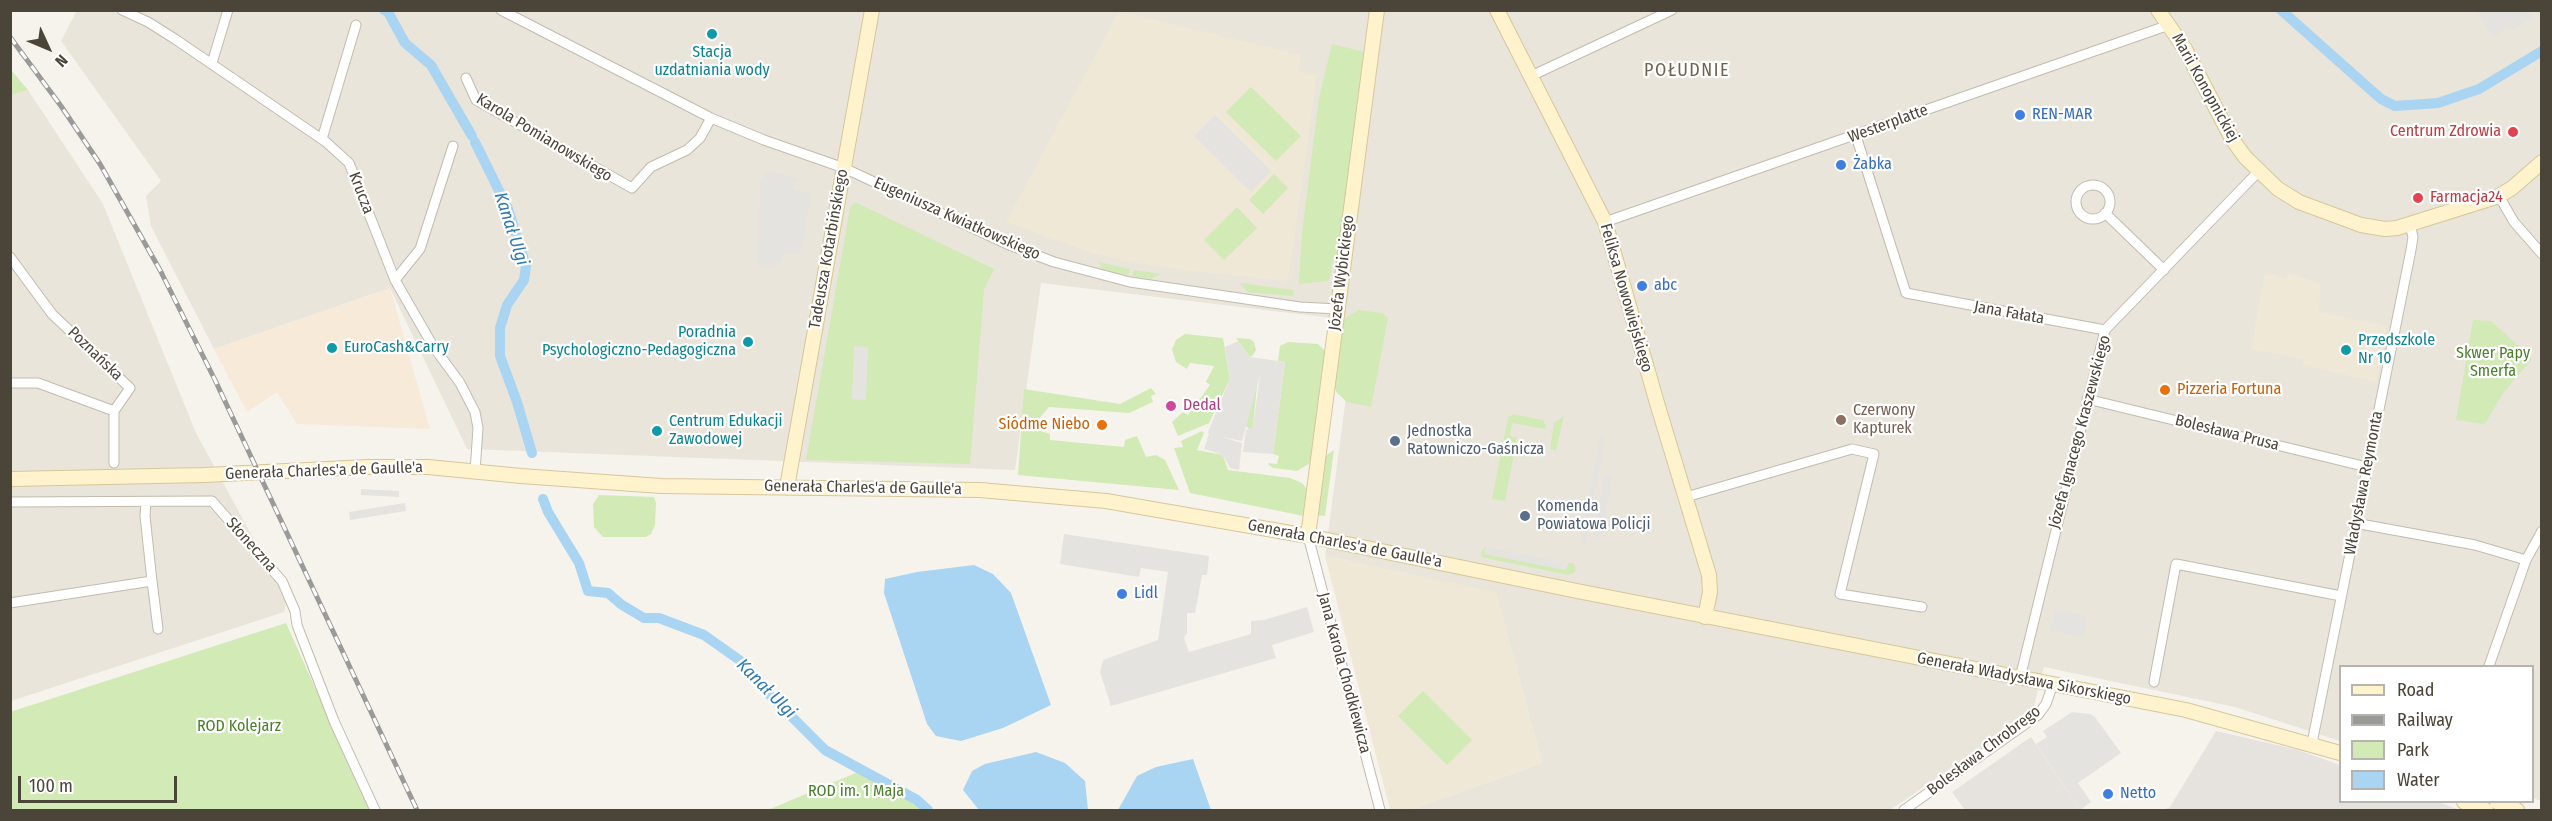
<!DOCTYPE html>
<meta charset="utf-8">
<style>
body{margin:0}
#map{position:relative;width:2552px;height:821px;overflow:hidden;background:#f6f3ec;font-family:"Fira Sans Condensed",sans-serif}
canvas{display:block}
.frame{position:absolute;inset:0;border:12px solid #4b4439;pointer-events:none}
.legend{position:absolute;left:2339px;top:665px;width:195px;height:138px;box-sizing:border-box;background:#fff;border:2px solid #b7b4b0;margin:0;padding:8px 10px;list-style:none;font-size:18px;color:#4b4439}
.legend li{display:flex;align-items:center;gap:12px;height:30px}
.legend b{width:30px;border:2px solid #b7b4b0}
.north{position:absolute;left:18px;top:18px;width:60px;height:60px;-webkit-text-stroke:4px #fff;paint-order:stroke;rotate:134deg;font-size:16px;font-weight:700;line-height:24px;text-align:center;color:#4b4439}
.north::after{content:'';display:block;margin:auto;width:21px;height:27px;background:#4b4439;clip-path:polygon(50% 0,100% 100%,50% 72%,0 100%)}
.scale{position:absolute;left:18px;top:776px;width:159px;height:27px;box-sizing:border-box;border:3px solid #4b4439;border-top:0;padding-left:8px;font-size:18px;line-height:21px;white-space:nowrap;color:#4b4439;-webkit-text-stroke:4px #fff;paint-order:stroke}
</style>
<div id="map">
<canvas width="2552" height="821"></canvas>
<div class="frame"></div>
<ul class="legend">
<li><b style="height:8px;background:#fff3cd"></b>Road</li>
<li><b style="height:8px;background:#9a9a9a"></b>Railway</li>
<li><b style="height:16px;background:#d2eab5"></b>Park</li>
<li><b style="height:16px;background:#a9d4f2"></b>Water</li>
</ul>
<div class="north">N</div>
<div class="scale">100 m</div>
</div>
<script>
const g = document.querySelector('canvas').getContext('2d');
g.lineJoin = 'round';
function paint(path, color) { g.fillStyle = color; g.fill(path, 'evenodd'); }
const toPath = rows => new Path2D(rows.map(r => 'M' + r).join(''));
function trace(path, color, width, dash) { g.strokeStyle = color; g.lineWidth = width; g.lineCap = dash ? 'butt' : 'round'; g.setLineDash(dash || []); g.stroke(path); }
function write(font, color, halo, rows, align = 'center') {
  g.font = font + ' "Fira Sans Condensed",sans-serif'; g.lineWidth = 4.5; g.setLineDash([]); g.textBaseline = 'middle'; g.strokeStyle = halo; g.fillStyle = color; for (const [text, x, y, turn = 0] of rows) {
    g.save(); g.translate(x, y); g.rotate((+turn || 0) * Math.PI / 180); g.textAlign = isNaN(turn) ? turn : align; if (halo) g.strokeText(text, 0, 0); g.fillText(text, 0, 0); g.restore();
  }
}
paint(toPath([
 [77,10,2541,11,2541,801,2533,798,2532,666,2340,666,2340,741,2235,707,2044,667,2032,713,1890,810,1409,810,1542,763,1496,593,1325,556,1356,321,1041,283,1015,470,467,449,390,288,214,349,151,226,146,196,161,181,61,41],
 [28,90,103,204,196,433,287,600,284,612,11,701,10,95]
]), '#eae5da');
paint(toPath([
 [390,288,430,429,297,424,277,392,247,412,214,349]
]), '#f7ead8');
paint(toPath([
 [2216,731,2298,750,2340,765,2340,802,2438,802,2460,810,2164,810,2170,807],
 [2031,737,2080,810,1965,810,1952,792]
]), '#e6e2dd');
paint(toPath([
 [1119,11,1301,55,1299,71,1317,74,1288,281,1175,269,1125,261,1092,253,1006,222],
 [2265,272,2286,278,2288,273,2320,283,2319,312,2387,326,2376,382,2303,365,2304,359,2251,349],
 [1325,556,1496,592,1542,763,1409,810,1390,810]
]), '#efe8d6');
paint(toPath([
 [1332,44,1365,52,1338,259,1333,259,1330,278,1327,281,1299,284,1302,232,1319,98],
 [10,70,11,70,28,90,11,95],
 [1251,87,1301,136,1276,161,1226,112],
 [1274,174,1288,188,1263,214,1249,200],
 [855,202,994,269,984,290,970,464,806,460,850,208],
 [1237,207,1257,228,1224,260,1204,240],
 [1099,262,1130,269,1129,275,1103,270],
 [1134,270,1160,274,1151,279,1132,276],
 [1240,283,1294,290,1293,296,1247,292],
 [1359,310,1382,313,1388,318,1371,407,1347,402,1337,393,1333,385,1342,322,1347,317],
 [2473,320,2491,321,2532,359,2503,393,2485,424,2456,420],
 [1185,334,1223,338,1230,379,1209,423,1178,436,1172,422,1183,412,1188,415,1210,385,1206,382,1214,366,1190,363,1187,369,1176,362,1172,349,1176,340],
 [1236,338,1250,339,1254,342,1256,350,1253,355,1250,357],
 [1288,342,1318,344,1326,352,1312,462,1297,471,1273,468,1269,465,1268,463,1277,464,1279,456,1273,454,1285,362,1278,361,1280,346],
 [1258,375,1253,427,1249,429,1246,426],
 [1151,388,1156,394,1151,396,1153,402,1129,413,1049,407,1031,428,1050,434,1050,440,1124,447,1125,440,1137,436,1146,457,1156,455,1165,460,1179,490,1018,475,1024,389,1120,404],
 [1513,414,1543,420,1546,426,1545,429,1512,423,1510,436,1517,437,1505,501,1492,499,1508,418],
 [1564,416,1556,450,1550,449,1554,423],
 [1202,431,1204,433,1197,450,1223,455,1228,470,1290,478,1302,483,1308,491,1304,516,1190,493,1174,448,1183,447,1181,441],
 [1334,450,1325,516,1316,515,1324,457],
 [599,495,654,497,656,503,655,525,651,534,646,537,603,537,594,527,593,504],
 [1486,547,1485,554,1566,570,1568,563,1573,563,1576,568,1575,572,1568,575,1481,557,1482,550],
 [286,623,370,810,11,810,10,712],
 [1423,691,1472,740,1447,765,1398,716],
 [858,772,918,804,923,810,768,810]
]), '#d2eab5');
paint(toPath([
 [2477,11,2530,11,2534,17,2513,30,2510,26,2493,37],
 [1215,115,1271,171,1251,192,1194,136],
 [765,171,797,178,792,189,811,194,800,254,783,254,782,261,770,266,758,264,760,179,764,179],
 [1238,341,1250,357,1285,362,1273,454,1243,452,1246,430,1253,427,1260,375,1242,441,1222,437,1242,443,1239,470,1230,468,1223,455,1204,449,1209,434,1208,432,1230,379,1225,347],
 [854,346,868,347,866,400,852,399],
 [1600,435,1605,436,1586,545,1581,544],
 [1604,475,1612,477,1602,538,1594,537],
 [361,489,399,491,399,497,361,495],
 [405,503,406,511,350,520,349,512],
 [1064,534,1209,556,1207,575,1202,575,1195,613,1187,613,1187,633,1184,638,1189,652,1251,634,1251,621,1264,620,1307,607,1314,632,1272,645,1276,658,1111,706,1100,672,1103,660,1158,640,1168,572,1141,568,1139,577,1060,564],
 [1486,547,1568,563,1566,570,1484,554],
 [2055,610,2087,617,2083,637,2050,630],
 [2072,712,2090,714,2095,717,2121,753,2078,783,2091,802,2080,810,2036,744,2047,737,2043,731]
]), '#e5e3e0');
paint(toPath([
 [974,565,993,574,1011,593,1051,705,1003,728,961,741,936,736,927,724,884,593,885,579,917,572],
 [1036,752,1065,763,1085,781,1088,810,979,810,963,790,972,771,985,764],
 [1193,759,1211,810,1118,810,1137,776,1156,767]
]), '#a9d4f2');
trace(toPath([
 [384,10,388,12,405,43,431,65,472,136],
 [2281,10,2381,99,2395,106,2438,103,2479,89,2542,51],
 [475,142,508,209,526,266,524,280,507,305,500,328,500,356,517,402,532,453],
 [543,499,548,512,579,563,588,591,608,593,622,605,644,618,659,618,704,635,745,664,769,694,825,750,917,800,928,810]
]), '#a9d4f2', 10);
const street = toPath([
 [122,10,148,22,175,39,326,142,349,163,395,280,433,346,460,383,475,412,478,428,475,472],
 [501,10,711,118,764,140,844,168,1007,244,1054,262,1130,282,1300,307,1338,309],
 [212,63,228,10],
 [1531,76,1672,10],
 [466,78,476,100,632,188,651,167,687,150,700,138,711,118],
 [1856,136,1906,293,2105,330],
 [322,139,356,25],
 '2076 202a17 17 0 1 1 34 0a17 17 0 1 1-34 0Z',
 [2499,196,2514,222,2542,254],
 [2105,213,2164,270],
 [1605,222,2169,25],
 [10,257,52,314,130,388,114,411,114,463],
 [395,280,420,249,453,146],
 [10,383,38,383,114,411],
 [2087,399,2367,467],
 [1686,497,1852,449,1874,454,1840,594,1922,607],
 [10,502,212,501,282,581,295,611,297,625,334,721,375,810],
 [2355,523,2475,545,2526,560],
 [1308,536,1380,810],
 [152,581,158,629],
 [10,603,152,581,145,516,146,502],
 [2489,666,2526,560,2542,531],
 [2020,678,2105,330,2259,171],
 [2154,682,2176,564,2341,596],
 [2312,743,2411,250,2413,237,2410,224],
 [1904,810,2038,715,2046,704,2053,684]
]);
const secondary = toPath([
 [1497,10,1605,222,1657,403,1709,575,1710,592,1705,617],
 [2158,10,2185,49,2232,139,2245,157,2278,189,2299,202,2361,225,2385,229,2397,228,2499,196,2512,188,2542,162],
 [10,479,204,475,368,467,428,467,521,476,661,486,980,490,1106,501,1308,536,1577,591,2186,710,2340,753],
 [787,487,872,10],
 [1308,536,1377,10],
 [2464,802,2486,810],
 [2497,802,2517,810]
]);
trace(street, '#c2bbae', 11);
trace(secondary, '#d6c79b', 16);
trace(street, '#fff', 9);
trace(secondary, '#fff3cd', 14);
const rail = toPath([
 [10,37,61,106,100,164,160,270,215,380,417,810]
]);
trace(rail, '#9a9a9a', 5);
trace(rail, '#fff', 3, [9]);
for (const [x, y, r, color] of [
 [712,34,6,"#0f9aa8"],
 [2020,115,6,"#3f7fe0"],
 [2513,132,6,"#e0444e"],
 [1841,165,6,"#3f7fe0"],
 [2418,198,6,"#e0444e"],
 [1642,286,6,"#3f7fe0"],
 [748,342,6,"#0f9aa8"],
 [332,348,6,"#0f9aa8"],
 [2346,350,6,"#0f9aa8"],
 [2165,390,6,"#e8710a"],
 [1171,406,6,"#d1479c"],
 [1841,420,6,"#8d6e63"],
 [1102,425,6,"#e8710a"],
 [657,431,6,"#0f9aa8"],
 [1395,441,6,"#5c6f8a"],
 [1525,516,6,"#5c6f8a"],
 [1122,594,6,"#3f7fe0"],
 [2108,794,6,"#3f7fe0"]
]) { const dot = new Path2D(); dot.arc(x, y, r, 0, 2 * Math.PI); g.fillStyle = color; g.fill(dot); trace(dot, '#fff', 2); }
write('16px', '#0d838f', '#fff', [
 ["Stacja",712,53,"center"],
 ["uzdatniania wody",712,71,"center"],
 ["Poradnia",736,333,"right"],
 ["Psychologiczno-Pedagogiczna",736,351,"right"],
 ["Przedszkole",2358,341],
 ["Nr 10",2358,359],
 ["EuroCash&Carry",344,348],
 ["Centrum Edukacji",669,422],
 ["Zawodowej",669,440]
], 'left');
write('16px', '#4b4439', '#fff', [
 ["Marii Konopnickiej",2205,88,61],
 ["Westerplatte",1888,124,-20],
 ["Karola Pomianowskiego",544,138,31],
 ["Krucza",361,193,69],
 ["Eugeniusza Kwiatkowskiego",957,219,24],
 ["Tadeusza Kotarbińskiego",829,249,-80],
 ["Józefa Wybickiego",1342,273,-83],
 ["Feliksa Nowowiejskiego",1626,298,74],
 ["Jana Fałata",2009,313,10],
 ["Poznańska",95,354,44],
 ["Józefa Ignacego Kraszewskiego",2080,432,-75],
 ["Bolesława Prusa",2227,433,14],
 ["Generała Charles'a de Gaulle'a",324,471,-2],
 ["Władysława Reymonta",2364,483,-79],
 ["Generała Charles'a de Gaulle'a",863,488,1],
 ["Generała Charles'a de Gaulle'a",1345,544,11],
 ["Słoneczna",251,545,48],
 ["Jana Karola Chodkiewicza",1344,673,75],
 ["Generała Władysława Sikorskiego",2024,679,11],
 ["Bolesława Chrobrego",1984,751,-37]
]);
write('16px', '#366cbe', '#fff', [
 ["REN-MAR",2032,115],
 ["Żabka",1853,165],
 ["abc",1654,286],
 ["Lidl",1134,594],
 ["Netto",2120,794]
], 'left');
write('16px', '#be3a42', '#fff', [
 ["Centrum Zdrowia",2501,132],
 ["Farmacja24",2430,198,"left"]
], 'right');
write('16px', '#4a7f2a', '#fff', [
 ["Skwer Papy",2493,354],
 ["Smerfa",2493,372],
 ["ROD Kolejarz",239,727],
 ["ROD im. 1 Maja",856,792]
]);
write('16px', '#c56008', '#fff', [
 ["Pizzeria Fortuna",2177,390],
 ["Siódme Niebo",1090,425,"right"]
], 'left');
write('16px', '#b23c85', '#fff', [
 ["Dedal",1183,406]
], 'left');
write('16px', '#785e54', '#fff', [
 ["Czerwony",1853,411],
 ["Kapturek",1853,429]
], 'left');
write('16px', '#4e5e75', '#fff', [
 ["Jednostka",1407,432],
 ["Ratowniczo-Gaśnicza",1407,450],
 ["Komenda",1537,507],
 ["Powiatowa Policji",1537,525]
], 'left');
g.letterSpacing = '1.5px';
write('18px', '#6e6250', '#fff', [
 ["POŁUDNIE",1687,71]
]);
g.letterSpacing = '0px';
write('italic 18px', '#2e7ab2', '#fff', [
 ["Kanał Ulgi",511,229,72],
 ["Kanał Ulgi",766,689,45]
]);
</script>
